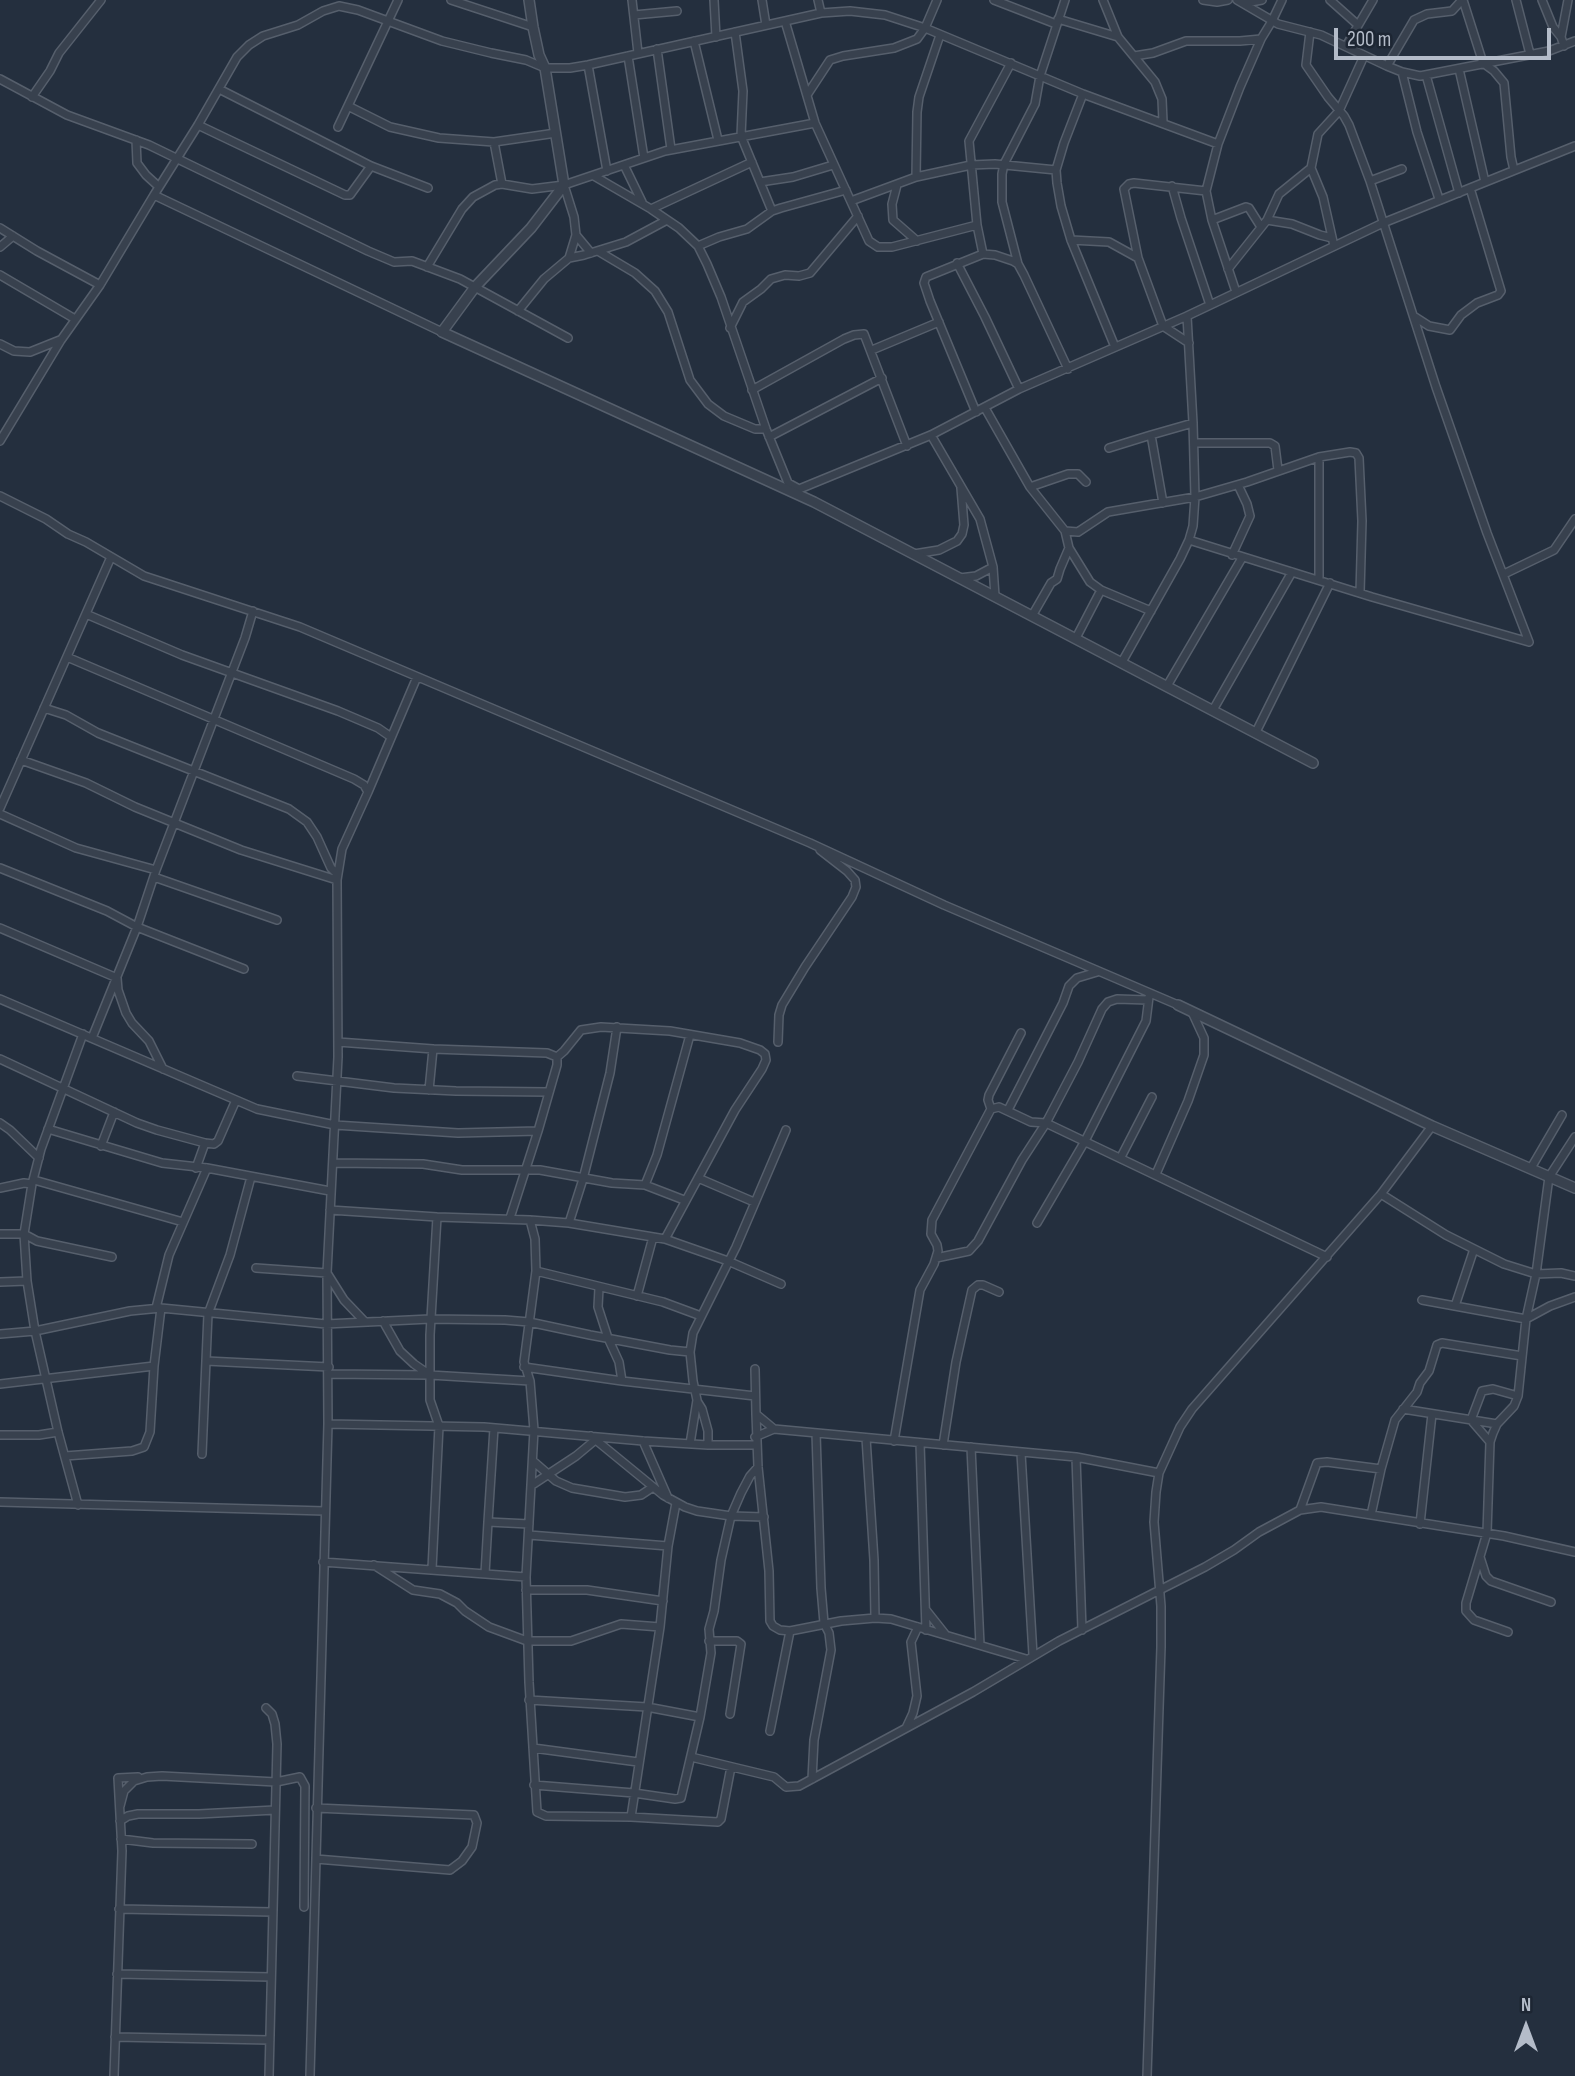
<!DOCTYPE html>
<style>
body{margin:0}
#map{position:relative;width:1575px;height:2076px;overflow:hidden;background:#242f3e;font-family:"Sofia Sans Condensed",sans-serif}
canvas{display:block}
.north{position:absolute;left:1491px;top:1992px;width:70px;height:70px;-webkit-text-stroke:5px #1d2633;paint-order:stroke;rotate:0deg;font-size:19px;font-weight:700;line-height:28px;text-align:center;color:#b4bcc9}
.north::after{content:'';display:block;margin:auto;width:24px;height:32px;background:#b4bcc9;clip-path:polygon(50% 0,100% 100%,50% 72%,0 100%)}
.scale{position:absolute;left:1334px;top:28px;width:217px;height:32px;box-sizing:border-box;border:4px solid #b4bcc9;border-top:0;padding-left:9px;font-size:21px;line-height:24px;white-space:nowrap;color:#b4bcc9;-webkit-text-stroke:5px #1d2633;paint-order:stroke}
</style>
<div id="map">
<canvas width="1575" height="2076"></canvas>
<div class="north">N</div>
<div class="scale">200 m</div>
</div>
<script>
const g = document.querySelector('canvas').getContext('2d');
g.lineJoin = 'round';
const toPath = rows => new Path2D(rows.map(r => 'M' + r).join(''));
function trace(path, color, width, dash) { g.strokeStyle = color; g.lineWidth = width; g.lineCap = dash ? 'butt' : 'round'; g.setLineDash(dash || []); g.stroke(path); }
const minor = toPath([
 [451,0,533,27],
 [632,0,638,53],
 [714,0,716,37],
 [762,0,766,25],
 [818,0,821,13],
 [994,0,1056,24],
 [1103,0,1118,37,1155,82,1162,99,1163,122],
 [1203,0,1217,2,1228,0],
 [1237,0,1278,24,1321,35,1387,66,1402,72,1420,76,1549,51,1575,41],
 [1330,0,1358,25],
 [1463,0,1483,63,1494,71,1504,83,1511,157,1514,170],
 [1516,0,1530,54],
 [1542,0,1553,27,1561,37,1564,46],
 [1245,3,1262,0],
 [634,15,677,11],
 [1058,19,1118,37],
 [785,21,815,123,869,241,878,247,892,247,977,225],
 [735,32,743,91,741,136,772,211],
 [1310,32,1306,65,1328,97,1344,116,1349,125,1370,181,1436,387,1487,533,1529,642],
 [1561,37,1568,0],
 [694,41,718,140],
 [1346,46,1373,0],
 [657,49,671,149],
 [628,56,644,158],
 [1134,56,1153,53,1186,41,1240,41,1261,39],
 [588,65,607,171],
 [1387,66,1414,20,1427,14,1452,11,1462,0],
 [1459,69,1485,182],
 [1402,72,1417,132,1439,199],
 [1426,75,1459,193],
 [0,79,67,115,149,145,368,251,394,262,412,261,460,279,568,338],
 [219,89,371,166,428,188],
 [1083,94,1064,143,1056,170,1057,183,1061,206,1071,240,1115,347],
 [807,95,830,60,843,56,894,48,917,39,925,28,937,0],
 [32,97,50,71,59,53,101,0],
 [348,106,390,127,439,138,494,142,556,133],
 [198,125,345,195,350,195,371,166],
 [338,127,398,0],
 [136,140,137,163,146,175,158,186],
 [494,142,502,184],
 [624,165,642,202],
 [1311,168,1323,197,1334,246],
 [594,176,651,209,679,228,698,246,707,264,721,297,766,429,788,483,799,489],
 [916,177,917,112,919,97,940,35],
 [1370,181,1402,169],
 [760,182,793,177,833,165],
 [897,185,892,204,893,220,917,241],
 [1172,186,1181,218,1210,305],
 [154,195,198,125,237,57,249,45,263,36,298,25,323,11,339,6,358,10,442,41,491,53,526,60,545,68,570,68,588,65,821,13,850,11,885,15,925,28,1083,94,1218,144],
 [851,201,916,177,971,165,995,164,1056,170],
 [651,209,752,162],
 [1212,220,1246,207,1249,208,1261,227],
 [1267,220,1292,224,1320,235,1332,238],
 [0,228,37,251,100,285],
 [576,235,591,253],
 [1071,240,1109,242,1138,258],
 [698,246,719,237,747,229,772,211,781,208,846,190],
 [0,247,13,236],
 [598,251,635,273,655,291,668,312,690,380,708,404,724,416,755,429,766,429],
 [983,254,977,225,969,141,1011,63],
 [569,258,584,255,626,242,667,220],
 [957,263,985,317,1019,389],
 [1018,264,1002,202,1002,174,1004,164,1035,104,1040,76,1065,0],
 [427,267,462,209,473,197,495,185,502,184,532,189,564,185,665,151,815,123],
 [1228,269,1267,220,1279,194,1311,168,1318,134,1339,111,1364,56],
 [0,275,75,319],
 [1236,292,1212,220,1206,191,1218,144,1240,87,1261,39,1272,21,1282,0],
 [518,311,544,279,569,258,576,235,574,217,564,185],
 [1415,317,1429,326,1450,330,1461,315,1477,303,1498,295,1501,291,1470,188],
 [730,328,743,302,761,289,771,279,785,275,799,276,810,273,858,216],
 [1189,343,1163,326,1138,258,1124,189,1129,184,1134,183,1206,191],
 [0,344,14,351,30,352,60,340],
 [872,350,939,322],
 [752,390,844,339,854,335,864,334,907,446],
 [985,408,1030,487,1065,531,1069,548,1090,582,1101,590,1151,611],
 [976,412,930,301,924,283,926,277,983,254,995,255,1013,261,1018,264,1024,275,1068,369],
 [931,435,980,519,993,567,995,596],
 [769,437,882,378],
 [0,441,61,340,100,285,154,195,442,332],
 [1194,443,1270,443,1275,446,1278,470],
 [1109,448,1151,435],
 [1030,487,1068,474,1078,474,1086,482],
 [792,492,931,435,1019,389,1187,316,1383,223,1575,146],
 [0,496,46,519,68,534,86,542,144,576,300,627,810,843,944,905,1178,1005],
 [1163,503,1151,435,1193,423],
 [1065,531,1078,532,1108,512,1195,497,1247,482,1319,457,1350,452,1356,453,1359,458,1362,521,1360,593],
 [1189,540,1372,597,1529,642],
 [914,554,939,550,957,541,962,534,964,525,961,488],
 [1232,555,1250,516,1247,504,1238,485],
 [1504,574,1554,550,1575,519],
 [960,578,976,576,993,567],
 [1319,580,1319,457],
 [86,614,182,655,338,711,378,728,391,737],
 [1032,616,1051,583,1057,579,1060,569,1069,548],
 [1076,638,1101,590],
 [67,657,354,779,364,785,368,792],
 [1122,662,1180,559,1189,540,1193,526,1195,497,1193,423,1187,316],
 [1167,686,1242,558],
 [44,708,66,715,98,733,289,809,307,822,317,837,331,868,337,874],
 [1213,710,1292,572],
 [1256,732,1330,583],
 [21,760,86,783,135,807,241,850,337,880],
 [0,808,111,557],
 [0,814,76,848,156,870],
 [0,868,107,911,137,927,244,969],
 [154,877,277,920],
 [0,928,117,978,118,990,126,1013,132,1023,149,1041,163,1069],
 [0,999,257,1109,335,1125,458,1133,538,1131],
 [92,1038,137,927,156,870,245,638,253,611],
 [338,1042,433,1049,547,1053,557,1057,557,1065,538,1131,510,1218],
 [778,1042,779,1015,782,1005,805,967,852,897,856,887,855,880,847,871,820,850],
 [557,1057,564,1051,581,1030,601,1027,670,1031,740,1043,760,1050,765,1054,766,1060,762,1069,735,1110,665,1239],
 [0,1059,137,1123,157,1130,205,1143,214,1144,218,1141,236,1100],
 [297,1076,394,1088,456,1091,548,1092],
 [429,1090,433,1049],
 [991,1109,988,1100,989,1095,1021,1033],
 [1008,1110,1063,1003,1069,986,1077,978,1097,972],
 [0,1123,10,1130,39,1158],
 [48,1129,162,1163,207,1168,330,1191],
 [101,1146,114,1112],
 [1121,1157,1152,1097],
 [334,1163,423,1164,462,1170,540,1170,612,1183,645,1185,684,1200],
 [196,1168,205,1143],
 [1531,1168,1562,1115],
 [1156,1174,1188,1101,1204,1055,1204,1038,1192,1012],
 [698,1178,754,1202],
 [34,1180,183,1222],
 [645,1185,657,1155,690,1035],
 [0,1188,24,1183,32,1184],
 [1381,1194,1446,1235,1504,1264,1536,1274,1561,1273,1575,1276],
 [330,1210,437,1217,530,1220,569,1223,665,1239,728,1261,781,1284],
 [530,1220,535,1239,536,1271,524,1362,530,1381,534,1430,526,1577,529,1682,537,1812,546,1816,631,1817,718,1822,721,1819,731,1767],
 [569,1223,583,1179,610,1073,617,1027],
 [1037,1223,1085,1141,1146,1021,1149,997],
 [0,1234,24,1234,37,1241,112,1257],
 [936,1258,969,1251,978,1241,1022,1160,1046,1123,1078,1062,1102,1009,1108,1002,1117,999,1148,1000],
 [256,1268,327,1273,344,1300,365,1322],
 [536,1271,663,1302,701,1316],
 [0,1282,27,1281],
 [599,1288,598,1307,608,1338,619,1362,622,1381],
 [637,1296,653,1237],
 [1422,1300,1526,1319,1550,1306,1575,1297],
 [1455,1306,1474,1249],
 [156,1308,169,1255,207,1168],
 [383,1321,400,1351,414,1364,430,1375],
 [0,1334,35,1331,130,1311,161,1308,326,1324,430,1319,505,1320,529,1322,590,1335,670,1350,690,1352],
 [206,1361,329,1367],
 [524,1367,622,1381,755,1396],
 [755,1369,756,1414,774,1429],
 [329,1374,430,1375,530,1381],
 [0,1384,154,1366],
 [697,1401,702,1409,708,1431,708,1445],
 [1403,1409,1497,1424],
 [756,1414,758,1467,769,1571,770,1621,773,1626,780,1630,790,1631,841,1621,875,1618,891,1619,1026,1659],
 [328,1424,484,1427,643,1441,708,1445,756,1445],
 [494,1428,488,1522,529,1524],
 [0,1435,39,1435,58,1432],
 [591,1436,663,1495,685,1507,697,1511,731,1516,764,1517],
 [755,1437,774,1429,1076,1457,1159,1473],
 [866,1438,874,1560,875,1618],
 [643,1441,668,1498],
 [894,1441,920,1290,934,1264,938,1251,937,1245,931,1234,932,1220,991,1109,999,1107,1031,1122,1046,1123,1327,1257],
 [1490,1442,1471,1420,1482,1391,1493,1389,1518,1396],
 [920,1443,926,1630],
 [690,1444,697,1400,693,1381,690,1352,693,1333,736,1247,786,1130],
 [943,1445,956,1362,972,1290,978,1285,983,1285,999,1292],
 [971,1447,980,1645],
 [1021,1453,1033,1655],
 [202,1454,208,1314,230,1255,251,1177],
 [65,1456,132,1451,144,1447,150,1432,154,1366,161,1308],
 [1076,1457,1082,1630],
 [533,1461,556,1481,572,1488,625,1497,641,1495,653,1487],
 [532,1485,576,1456,594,1441],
 [0,1502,325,1511],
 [78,1505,58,1432,35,1331,27,1281,24,1234,32,1184,41,1149,83,1034],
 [1300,1510,1317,1463,1327,1462,1381,1469],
 [1371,1515,1381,1469,1395,1420,1417,1392,1420,1383,1429,1371,1437,1345,1442,1343,1522,1356],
 [1420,1524,1432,1414],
 [529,1535,668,1546],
 [1480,1557,1486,1576,1491,1581,1551,1602],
 [323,1562,526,1577],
 [374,1565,413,1590,440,1594,457,1603,465,1611,489,1627,527,1641,571,1641,621,1624,660,1627],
 [432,1569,439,1426,430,1400,430,1335,437,1217],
 [485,1574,488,1522],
 [526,1590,587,1590,663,1601],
 [926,1610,945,1634],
 [1508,1632,1474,1620,1466,1611,1466,1603,1487,1533,1490,1442,1493,1433,1497,1424,1514,1406,1518,1396,1526,1319,1536,1274,1549,1177,1575,1137],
 [709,1641,737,1641,741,1644,730,1714],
 [529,1700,647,1707,700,1717],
 [266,1708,272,1714,275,1724,277,1744,269,2076],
 [906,1728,913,1713,917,1696,911,1642,918,1627],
 [770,1731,790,1631],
 [533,1748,638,1762],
 [691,1757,774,1777,786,1787,799,1786,973,1692,1059,1641,1205,1567,1234,1550,1259,1532,1300,1510,1321,1507,1504,1536,1575,1552],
 [812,1779,814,1740,831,1650,829,1633,824,1623,821,1588,816,1433],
 [534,1785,634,1793,675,1799,681,1798,700,1717,711,1653,709,1629,714,1611,721,1560,731,1516,741,1493,750,1476,758,1467],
 [120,1806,124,1791,134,1781,147,1777,162,1776,276,1782,300,1777,305,1786,304,1907],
 [631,1817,660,1627,668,1546,676,1503],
 [120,1821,128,1816,138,1814,199,1814,275,1810],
 [121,1839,153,1843,252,1844],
 [316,1859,450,1870,462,1861,472,1847,477,1823,474,1815,316,1808],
 [119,1909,273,1912],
 [117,1974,271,1977],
 [115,2037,270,2040],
 [114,2076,122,1851,118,1778,138,1777],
 [310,2076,328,1424,327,1273,338,1057,337,880,342,849,368,792,417,677],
 [1147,2076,1161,1647,1161,1606,1154,1522,1156,1492,1159,1473,1180,1427,1192,1409,1381,1194,1432,1126]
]);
const tertiary = toPath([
 [529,0,533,27,539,55,545,68,564,185,531,228,475,287,442,332,814,502,1313,763],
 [1178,1005,1432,1126,1575,1188]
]);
trace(minor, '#565f6c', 10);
trace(tertiary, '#565f6c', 12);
trace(minor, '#38414e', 7);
trace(tertiary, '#38414e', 9);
</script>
